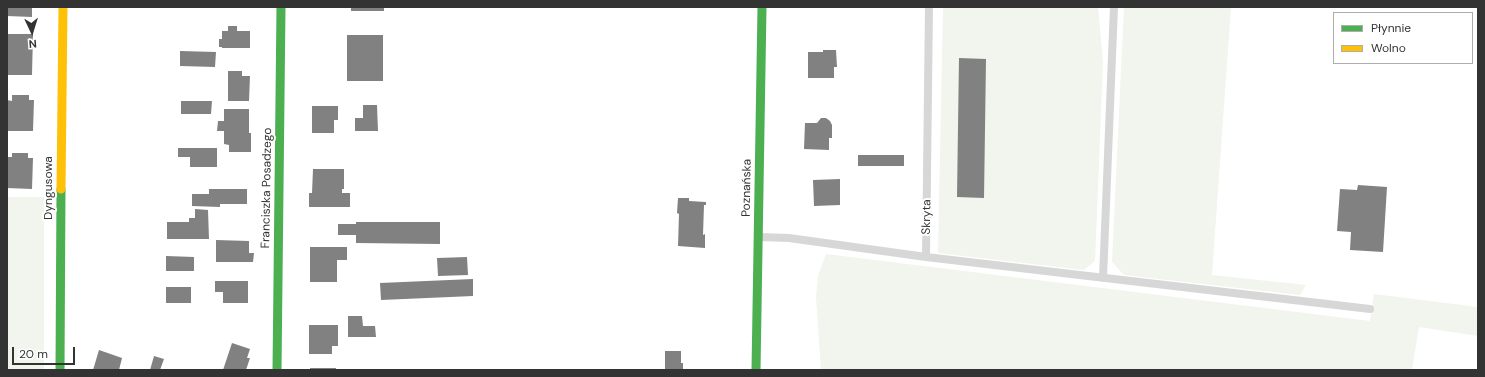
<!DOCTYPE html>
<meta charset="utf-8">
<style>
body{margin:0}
#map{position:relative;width:1485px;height:377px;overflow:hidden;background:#fff;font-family:"DM Sans",sans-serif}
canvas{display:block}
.frame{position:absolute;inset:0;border:8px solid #333;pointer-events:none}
.legend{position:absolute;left:1333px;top:12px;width:140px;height:52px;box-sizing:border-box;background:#fff;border:1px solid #adadad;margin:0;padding:5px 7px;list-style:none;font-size:12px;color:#333}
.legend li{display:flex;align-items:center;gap:8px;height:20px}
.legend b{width:20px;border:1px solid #adadad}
.north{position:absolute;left:12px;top:12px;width:40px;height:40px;-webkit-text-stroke:3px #fff;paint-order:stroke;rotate:176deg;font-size:11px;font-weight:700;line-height:16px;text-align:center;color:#333}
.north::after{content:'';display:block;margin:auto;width:14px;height:18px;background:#333;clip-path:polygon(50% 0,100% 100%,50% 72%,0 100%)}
.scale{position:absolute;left:12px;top:347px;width:63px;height:18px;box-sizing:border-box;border:2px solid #333;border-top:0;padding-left:5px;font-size:12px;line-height:14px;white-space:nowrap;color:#333;-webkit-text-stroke:3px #fff;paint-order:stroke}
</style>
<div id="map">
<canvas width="1485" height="377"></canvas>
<div class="frame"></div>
<ul class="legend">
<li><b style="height:5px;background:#4caf50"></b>Płynnie</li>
<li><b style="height:5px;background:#ffc107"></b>Wolno</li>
</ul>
<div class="north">N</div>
<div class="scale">20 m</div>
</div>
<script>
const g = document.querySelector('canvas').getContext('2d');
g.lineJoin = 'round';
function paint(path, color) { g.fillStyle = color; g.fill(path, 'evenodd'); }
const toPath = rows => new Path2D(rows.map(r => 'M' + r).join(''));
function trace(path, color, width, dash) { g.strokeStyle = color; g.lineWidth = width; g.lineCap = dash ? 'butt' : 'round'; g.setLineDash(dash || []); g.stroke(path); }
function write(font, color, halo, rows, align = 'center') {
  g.font = font + ' "DM Sans",sans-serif'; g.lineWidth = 4; g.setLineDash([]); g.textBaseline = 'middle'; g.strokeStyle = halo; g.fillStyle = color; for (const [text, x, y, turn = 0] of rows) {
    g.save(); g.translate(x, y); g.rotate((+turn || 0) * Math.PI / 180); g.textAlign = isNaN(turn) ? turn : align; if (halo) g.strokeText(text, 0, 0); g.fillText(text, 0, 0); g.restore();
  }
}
paint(toPath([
 [943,7,1098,7,1103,62,1095,261,1084,270,938,253],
 [1124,7,1231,7,1212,275,1306,285,1300,295,1124,275,1112,262],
 [7,197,44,197,44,370,7,370],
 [826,254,1370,321,1374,294,1478,307,1478,336,1419,327,1412,370,821,370,816,297,818,276]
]), '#f1f5ed');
paint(toPath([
 [7,7,32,7,32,17,7,16],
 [351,7,384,7,384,11,351,11],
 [228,26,237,26,237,31,250,31,250,48,222,48,222,47,219,47,219,39,222,39,222,31,228,31],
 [7,34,33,34,32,75,7,75],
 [347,35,383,35,383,81,347,81],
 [823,50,836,50,837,67,834,67,834,78,808,78,808,52,823,52],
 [180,51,216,52,215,67,180,66],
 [959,58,986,59,984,198,957,197],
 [228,71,242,71,242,76,250,76,249,101,228,101],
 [12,95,29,95,29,100,34,100,33,131,7,131,7,100,12,101],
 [181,101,212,101,211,114,181,114],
 [363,105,377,105,378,131,355,131,355,118,363,118],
 [312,106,338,106,338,120,334,120,334,133,312,133],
 [224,109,249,109,249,133,251,133,251,152,229,152,229,145,224,144,224,131,217,131,218,121,224,121],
 [821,118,826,118,830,121,832,125,832,138,829,138,829,150,804,149,805,123,817,123],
 [178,148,217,148,217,167,190,167,190,157,178,157],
 [12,153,28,153,28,158,33,158,32,189,7,188,7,157,12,157],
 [858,155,904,155,904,166,858,166],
 [313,169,344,169,344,189,342,189,342,193,350,193,350,207,309,207,309,193,312,193],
 [840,179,840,205,814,206,813,180],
 [1358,185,1387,187,1383,252,1350,250,1351,232,1337,231,1340,189,1357,190],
 [209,189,247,189,247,204,220,204,220,207,192,206,192,194,209,194],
 [678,198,689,198,689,201,706,202,706,205,704,205,703,235,705,234,705,248,678,246,679,214,677,213],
 [195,209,208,210,209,239,167,239,167,222,189,222,189,218,195,218],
 [356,222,440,222,440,244,356,243,356,235,338,235,338,224,356,224],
 [216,240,249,241,249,253,254,253,253,262,216,262],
 [310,247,347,247,347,260,337,260,337,282,310,282],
 [166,256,194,257,194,271,166,271],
 [467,257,468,275,438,276,437,258],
 [473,279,473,296,381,300,380,283],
 [215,281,248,281,248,303,223,303,223,292,215,292],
 [166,287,191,287,191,303,166,303],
 [348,316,362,316,363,326,375,326,376,337,348,337],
 [309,325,338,325,338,346,332,346,332,354,309,354],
 [232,343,250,349,247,358,250,358,246,370,223,370],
 [99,350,122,358,119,370,93,370],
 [665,351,681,351,681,363,683,363,683,370,665,370],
 [154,356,164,359,160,370,150,370],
 [310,368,336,368,336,370,310,370]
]), '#818181');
trace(toPath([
 [759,237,789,238,926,257,929,7],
 [926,257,1370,309],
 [1103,278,1114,7]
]), '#d7d7d7', 8);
trace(toPath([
 [60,370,61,189],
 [277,370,281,7],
 [756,370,762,7]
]), '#4caf50', 9);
trace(toPath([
 [61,189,63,7]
]), '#ffc107', 9);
write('12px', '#333', '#fff', [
 ["Dyngusowa",49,188,-90],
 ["Franciszka Posadzego",267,188,-89],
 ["Poznańska",747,188,-89],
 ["Skryta",927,217,-89]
]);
</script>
